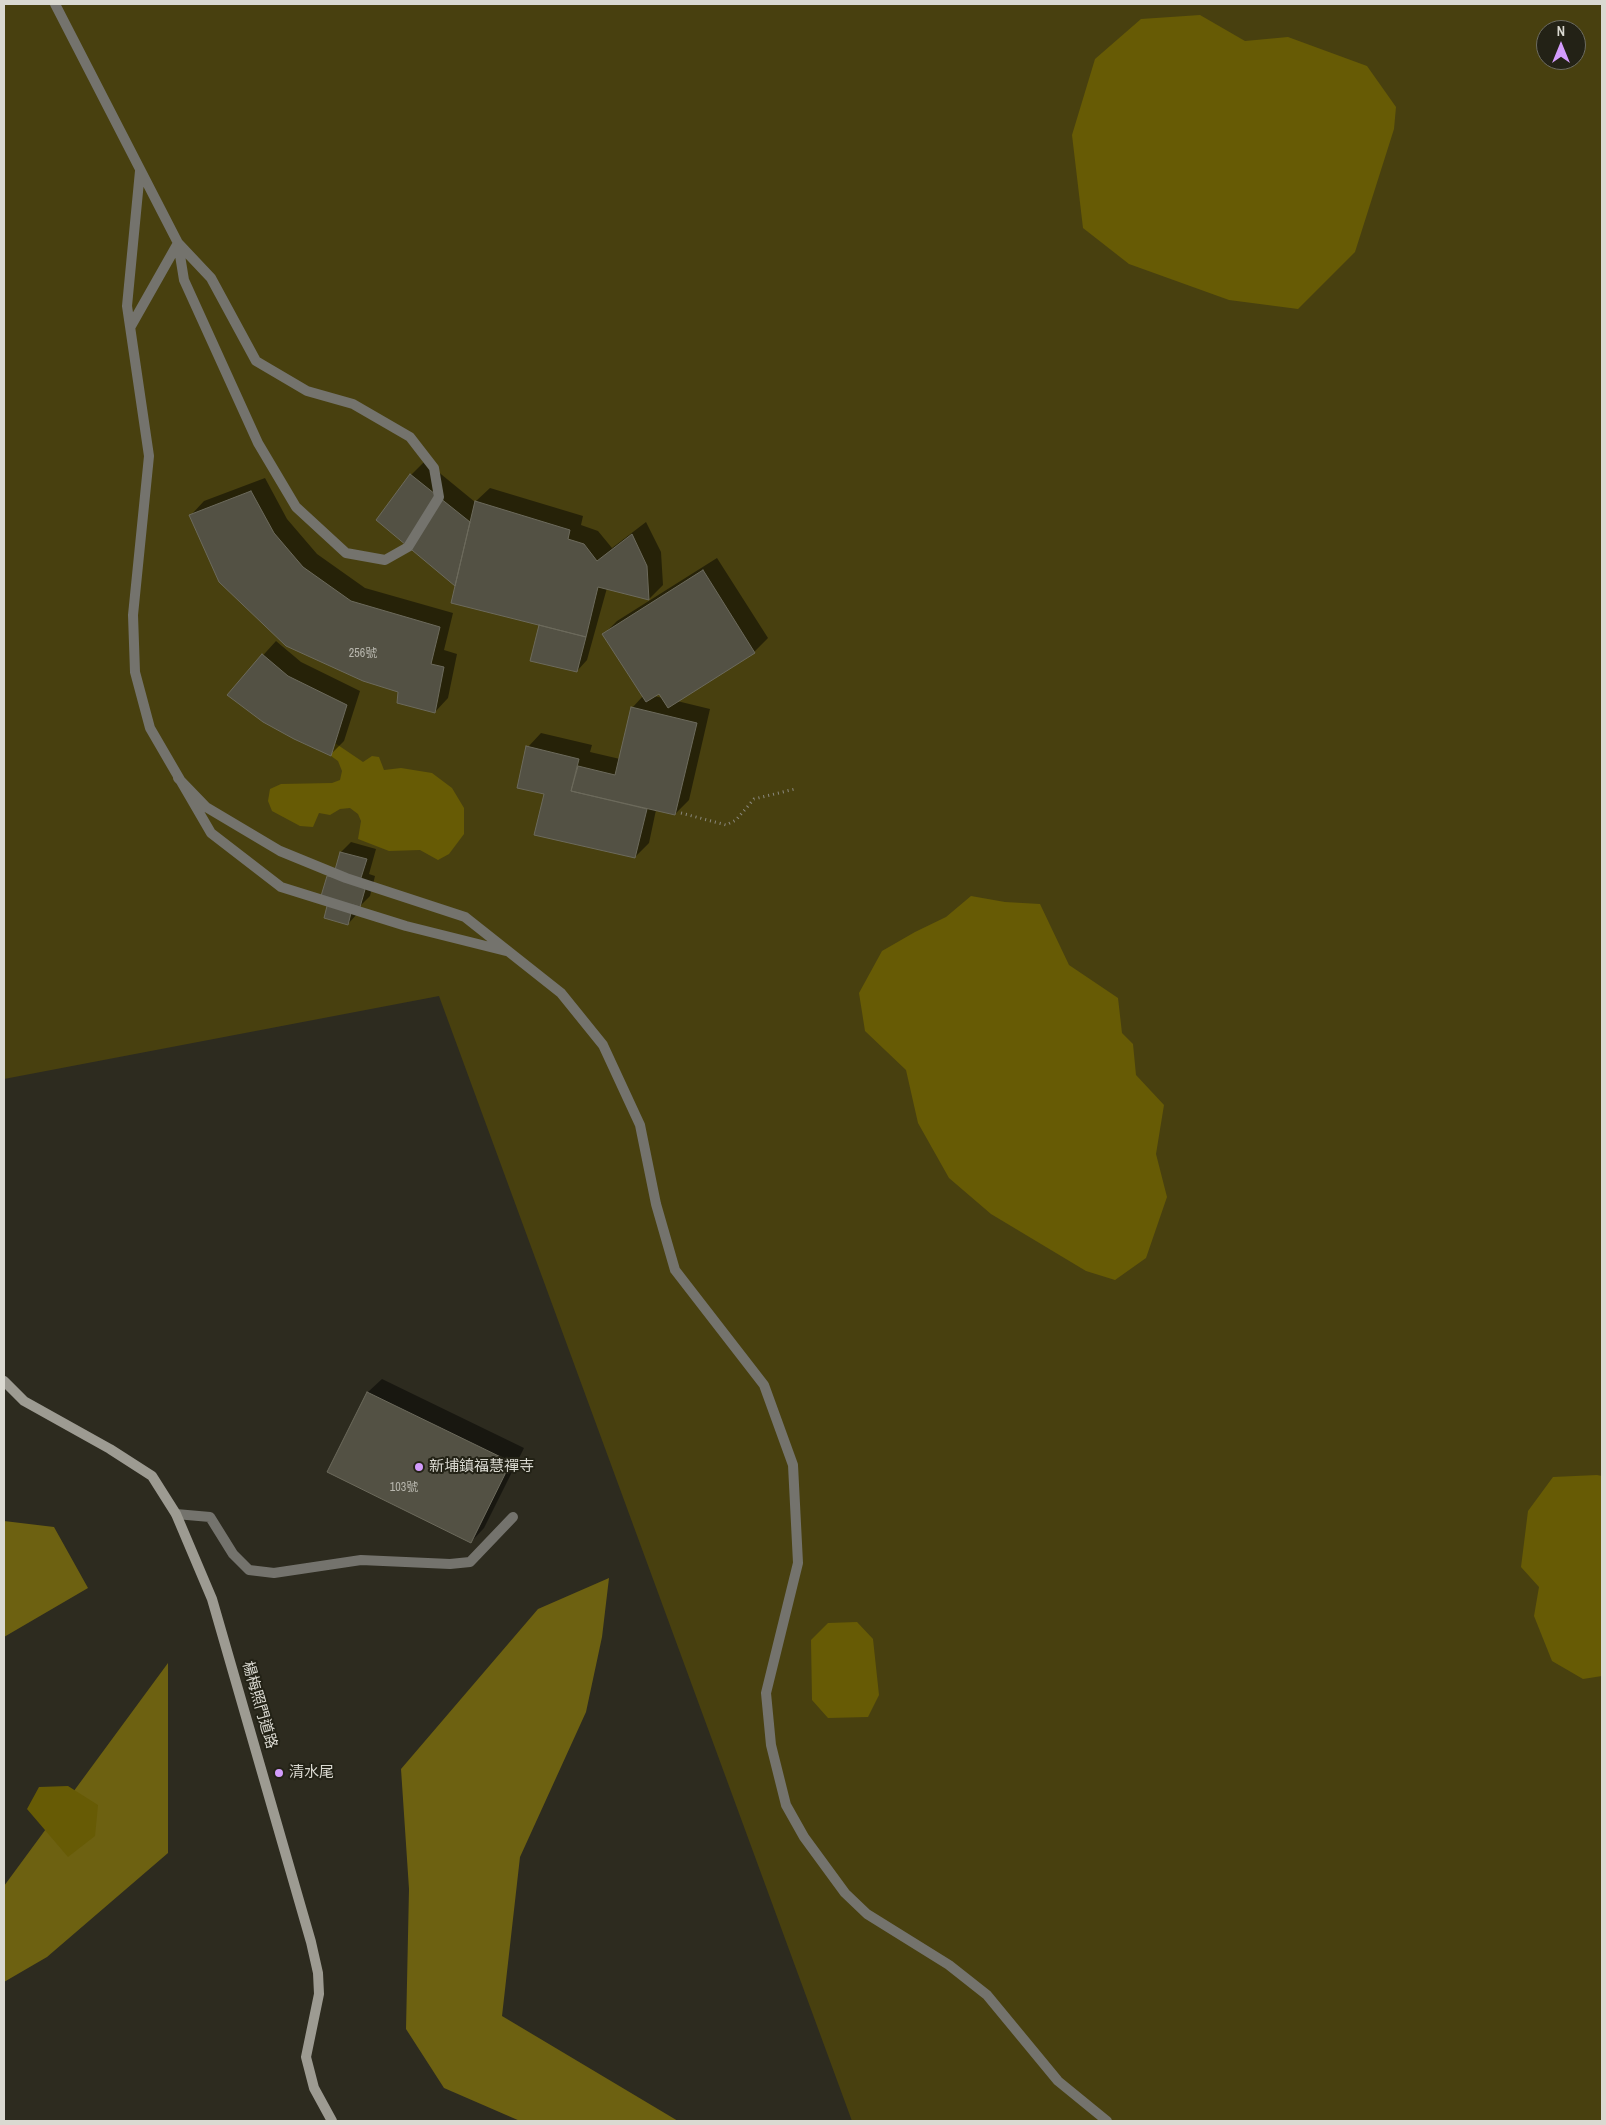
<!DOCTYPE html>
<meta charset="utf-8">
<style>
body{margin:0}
#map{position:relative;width:1606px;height:2125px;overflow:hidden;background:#2d2b1f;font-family:"Archivo Narrow",sans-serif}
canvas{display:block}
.frame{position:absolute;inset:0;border:5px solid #dad9d1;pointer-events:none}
.north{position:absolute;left:1536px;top:20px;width:50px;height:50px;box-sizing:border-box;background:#232216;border:1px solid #6c6b61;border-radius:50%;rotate:0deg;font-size:14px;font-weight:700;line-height:20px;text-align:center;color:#dad9d1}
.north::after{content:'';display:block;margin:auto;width:18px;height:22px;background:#d39cfc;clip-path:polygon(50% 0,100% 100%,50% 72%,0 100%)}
</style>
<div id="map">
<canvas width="1606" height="2125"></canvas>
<div class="frame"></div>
<div class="north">N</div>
</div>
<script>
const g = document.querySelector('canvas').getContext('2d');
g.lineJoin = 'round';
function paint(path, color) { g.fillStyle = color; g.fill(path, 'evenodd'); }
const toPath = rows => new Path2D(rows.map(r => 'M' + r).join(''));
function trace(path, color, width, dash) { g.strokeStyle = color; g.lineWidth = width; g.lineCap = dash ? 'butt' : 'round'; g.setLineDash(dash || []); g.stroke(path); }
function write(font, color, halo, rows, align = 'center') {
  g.font = font + ' "Archivo Narrow","Noto Sans TC",sans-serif'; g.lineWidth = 4; g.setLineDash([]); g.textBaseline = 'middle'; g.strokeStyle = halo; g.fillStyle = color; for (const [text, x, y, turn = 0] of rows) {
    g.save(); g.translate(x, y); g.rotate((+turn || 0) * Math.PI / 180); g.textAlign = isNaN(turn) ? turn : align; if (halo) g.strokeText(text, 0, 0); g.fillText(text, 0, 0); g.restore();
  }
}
paint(toPath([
 [4,4,1600,4,1602,9,1602,2121,852,2121,439,996,4,1079],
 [1546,30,1576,30,1576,60,1546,60]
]), '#48400f');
paint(toPath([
 [4,1521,54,1527,88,1588,4,1637],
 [609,1578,602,1637,586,1712,520,1857,502,2016,678,2121,520,2121,444,2088,406,2029,409,1889,401,1769,538,1609],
 [168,1663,168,1853,47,1957,4,1982,4,1886]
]), '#6d6111');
paint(toPath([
 [1200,15,1245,41,1288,37,1367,66,1396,107,1394,129,1355,252,1298,309,1229,300,1129,264,1083,228,1072,135,1095,59,1141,19],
 [335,743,363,762,372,756,379,757,384,770,401,768,432,773,452,788,464,808,464,834,449,854,438,860,420,850,389,851,358,839,361,821,358,814,350,808,340,809,330,815,319,813,313,827,300,826,272,811,268,801,270,789,281,784,332,783,340,780,342,771,338,761,331,756],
 [971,896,1005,902,1040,904,1069,965,1118,998,1122,1033,1133,1044,1136,1075,1164,1105,1156,1154,1167,1197,1146,1258,1115,1280,1086,1271,991,1214,949,1178,918,1123,906,1070,865,1031,859,993,882,951,915,932,946,917],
 [1597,1475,1602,1476,1602,1676,1583,1679,1552,1661,1534,1616,1539,1587,1521,1567,1528,1511,1553,1477],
 [857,1622,873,1639,879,1695,868,1717,828,1718,812,1700,811,1640,828,1623],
 [68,1786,98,1805,95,1836,68,1857,27,1809,39,1787]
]), '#675b05');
paint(toPath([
 [425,461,475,502,490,488,583,516,581,525,598,531,612,548,646,522,661,552,663,585,649,599,607,588,587,660,577,671,542,624,456,585,378,519,411,475],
 [265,478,287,519,317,554,365,588,453,613,444,650,457,654,448,698,435,712,191,515,204,501],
 [717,558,768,638,754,652,677,701,710,709,689,800,675,814,656,810,649,843,635,857,545,793,528,747,541,733,592,745,590,752,620,759,632,708,643,696,604,634,617,621],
 [660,692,663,698,654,696],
 [276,641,301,662,360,691,344,741,330,755,228,694],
 [351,842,376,849,369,874,375,876,370,896,360,906,358,913,348,924,330,898,328,876,337,866,341,852],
 [382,1379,524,1448,484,1528,471,1542,328,1472,368,1392]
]), '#0007');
const building = toPath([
 [410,474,470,522,455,586,376,520,410,474],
 [251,491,274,533,303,567,351,601,440,627,431,664,444,667,435,713,397,703,398,692,363,681,286,646,219,582,189,515,251,491],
 [475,501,570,530,568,539,584,544,597,561,632,534,647,566,649,600,598,587,586,637,451,603,475,501],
 [703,570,755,653,668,708,659,694,646,702,602,634,703,570],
 [539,625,586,637,577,672,530,661,539,625],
 [262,654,288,676,347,705,331,756,294,739,263,722,227,695,262,654],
 [631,707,697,723,675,815,571,791,578,766,615,775,631,707],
 [526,746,579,759,571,791,647,809,635,858,534,835,544,794,517,788,526,746],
 [340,852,367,859,359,884,366,886,360,907,353,905,348,925,324,918,329,898,321,896,327,876,333,877,340,852],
 [367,1392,511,1462,471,1543,327,1472,367,1392]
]);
paint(building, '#535144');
trace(building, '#6c6a5c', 1);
trace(toPath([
 [681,813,726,825,736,820,754,799,795,789]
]), '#8b897f', 3, [1, 4]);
trace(toPath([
 [55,4,178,243,211,278,256,361,307,391,353,404,410,437,434,468,439,497,408,547,385,560,346,553,296,507,258,443,184,280,178,243],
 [140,171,127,306,149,456,133,615,135,672,150,728,211,833,281,887,406,926,506,951],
 [131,326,178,243],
 [178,778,206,807,280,851,346,878,465,917,561,993,603,1045,640,1125,656,1204,675,1270,764,1385,793,1465,798,1563,766,1693,771,1745,786,1805,804,1837,845,1893,867,1914,949,1965,987,1995,1058,2081,1107,2121],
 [176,1514,210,1517,233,1554,249,1570,274,1573,361,1560,450,1564,470,1562,513,1517]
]), '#74736d', 10);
trace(toPath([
 [4,1381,24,1401,110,1449,152,1476,176,1514,212,1599,311,1942,318,1973,319,1994,306,2057,314,2088,332,2121]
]), '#9d9b92', 10);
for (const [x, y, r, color] of [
 [419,1467,5,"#d39cfc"],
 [279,1773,5,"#d39cfc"]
]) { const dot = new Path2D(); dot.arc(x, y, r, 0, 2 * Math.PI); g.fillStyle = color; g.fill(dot); trace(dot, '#232216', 2); }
write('12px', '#b8b7ae', null, [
 ["256號",363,654],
 ["103號",404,1488]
]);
write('15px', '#dad9d1', '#232216', [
 ["新埔鎮福慧禪寺",429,1467],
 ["清水尾",289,1773]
], 'left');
write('15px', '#dad9d1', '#232216', [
 ["楊梅照門道路",259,1705,74]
]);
</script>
